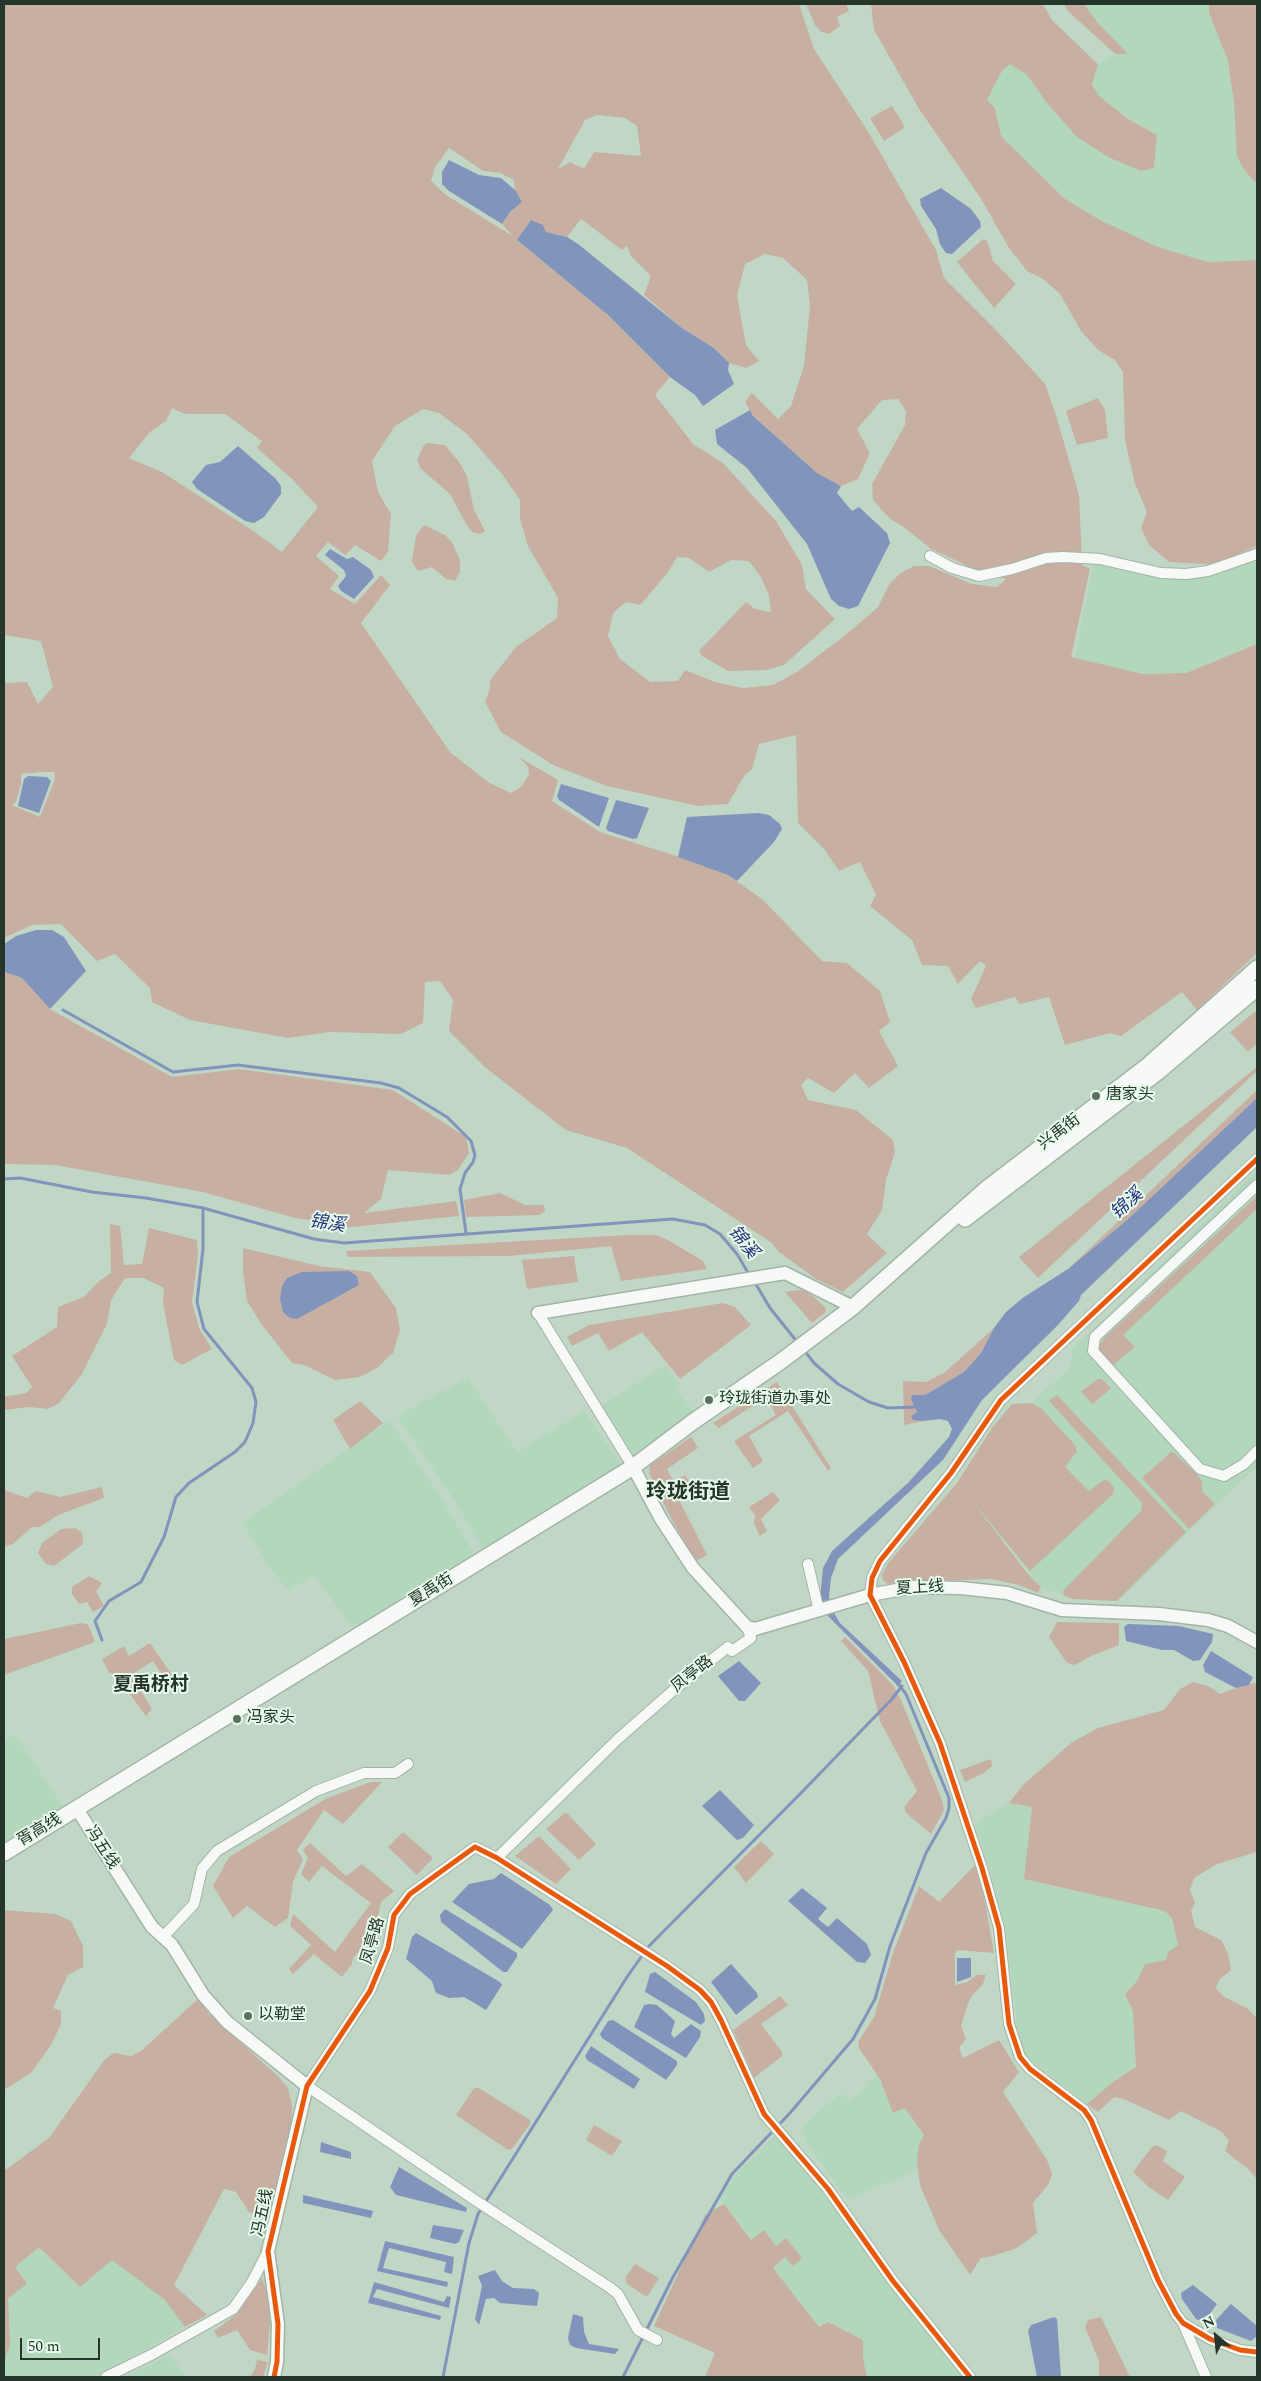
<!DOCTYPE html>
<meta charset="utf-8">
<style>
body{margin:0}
#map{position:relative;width:1261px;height:2381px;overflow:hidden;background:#c1d7c6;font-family:Spectral,serif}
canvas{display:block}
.frame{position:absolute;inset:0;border:5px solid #263529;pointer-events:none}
.north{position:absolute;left:1191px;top:2311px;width:50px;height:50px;-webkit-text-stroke:4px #e7fbeb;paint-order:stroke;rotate:332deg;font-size:14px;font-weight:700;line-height:20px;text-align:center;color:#263529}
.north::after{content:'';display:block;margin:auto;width:18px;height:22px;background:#263529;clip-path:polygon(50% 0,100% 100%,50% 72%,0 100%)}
.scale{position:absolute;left:20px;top:2338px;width:80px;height:22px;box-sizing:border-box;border:2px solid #263529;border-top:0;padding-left:6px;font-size:15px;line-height:18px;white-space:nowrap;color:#263529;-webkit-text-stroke:4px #e7fbeb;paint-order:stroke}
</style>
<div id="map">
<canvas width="1261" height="2381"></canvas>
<div class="frame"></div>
<div class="north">N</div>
<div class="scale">50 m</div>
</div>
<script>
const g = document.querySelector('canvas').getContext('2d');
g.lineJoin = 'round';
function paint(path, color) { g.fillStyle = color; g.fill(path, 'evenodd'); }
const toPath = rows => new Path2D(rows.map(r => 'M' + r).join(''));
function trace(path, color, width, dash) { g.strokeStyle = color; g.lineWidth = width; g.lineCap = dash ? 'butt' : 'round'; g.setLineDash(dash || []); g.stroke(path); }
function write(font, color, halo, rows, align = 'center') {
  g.font = font + ' Spectral,"Noto Sans SC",serif'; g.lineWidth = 4; g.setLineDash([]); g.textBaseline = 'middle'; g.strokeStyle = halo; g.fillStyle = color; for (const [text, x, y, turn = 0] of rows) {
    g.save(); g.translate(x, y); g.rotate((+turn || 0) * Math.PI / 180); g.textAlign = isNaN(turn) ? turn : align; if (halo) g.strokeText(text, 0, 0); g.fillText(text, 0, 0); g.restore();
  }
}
paint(toPath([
 [1084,4,1209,4,1209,13,1228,61,1234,103,1237,157,1245,171,1257,184,1257,260,1208,262,1158,247,1102,221,1065,199,1001,136,995,108,986,100,1002,72,1010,63,1027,75,1046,102,1110,158,1141,171,1154,168,1157,135,1128,119,1099,96,1092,84,1098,64,1115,54,1128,54,1098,23],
 [1257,559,1257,644,1186,673,1143,674,1075,658,1093,564,1165,578,1198,578],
 [1257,1171,1257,1466,1117,1601,1073,1599,1041,1587,957,1483,992,1428,1012,1404,1031,1403,1071,1367,1072,1349],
 [665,1365,680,1385,676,1391,696,1413,639,1455,633,1456,601,1406],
 [468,1378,517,1452,584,1411,621,1465,483,1549,453,1498,397,1416],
 [389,1420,441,1498,474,1554,355,1631,314,1575,289,1590,271,1570,243,1523],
 [15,1734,63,1807,4,1842,4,1741],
 [1009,1803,1032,1807,1042,1884,1165,1911,1172,1918,1178,1945,1168,1952,1166,1960,1145,1964,1137,1981,1125,1994,1133,2010,1136,2067,1113,2082,1087,2104,1024,2055,1018,2039,1007,1940,993,1880,975,1823],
 [878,2075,893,2112,905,2108,924,2135,919,2144,918,2170,847,2199,805,2141,803,2126,840,2093,850,2100,866,2088,867,2082],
 [775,2135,824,2190,852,2232,902,2299,965,2377,867,2377,863,2359,863,2340,819,2327,773,2268,786,2257,801,2258,787,2239,777,2246,752,2240,720,2199,734,2176],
 [39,2247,79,2286,112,2260,165,2300,185,2327,96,2377,4,2377,4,2363,10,2344,8,2298,15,2267],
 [170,2355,186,2377,124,2377]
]), '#b3d7bc');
paint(toPath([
 [4,4,799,4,814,49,869,133,936,250,944,278,998,332,1045,384,1056,415,1079,495,1082,565,1090,569,1071,657,1143,674,1186,673,1257,644,1257,953,1197,1010,1182,992,1121,1036,1110,1033,1065,1045,1049,997,1019,1004,1015,997,976,1008,971,999,986,966,980,961,958,984,948,966,922,965,912,940,870,906,876,895,860,862,839,871,824,849,798,823,796,735,759,744,752,769,744,776,728,804,698,806,607,786,555,766,501,732,485,702,490,689,490,680,516,647,557,618,558,598,528,546,520,519,520,500,502,474,467,434,439,413,423,409,395,426,372,461,378,492,391,514,388,552,381,561,355,545,345,555,328,542,316,556,339,576,330,589,355,604,381,575,390,585,361,623,450,752,488,782,511,793,521,787,529,775,528,767,519,757,558,780,552,801,600,832,689,860,728,875,762,899,822,961,847,963,880,991,890,1022,879,1031,898,1066,869,1088,855,1073,834,1093,808,1078,801,1085,808,1100,856,1110,893,1140,895,1152,886,1180,882,1210,867,1234,887,1253,843,1292,816,1279,779,1252,772,1243,627,1148,566,1130,486,1068,449,1031,453,1000,440,981,425,982,423,1023,401,1034,330,1032,288,1038,190,1020,152,1002,150,988,115,954,97,961,61,924,32,925,4,938,4,681,6,683,27,682,38,704,53,687,41,641,4,635],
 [597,115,625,118,637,126,641,156,594,152,584,169,570,162,558,169,585,120],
 [449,148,483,171,500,173,514,180,515,190,521,202,510,212,502,224,513,236,446,195,431,181,435,167],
 [581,219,622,250,627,246,631,256,651,276,644,295,682,328,714,348,729,363,746,368,759,361,746,345,737,295,745,264,765,254,783,258,807,280,810,305,804,366,791,406,778,419,752,393,745,402,753,416,817,473,841,486,858,479,870,453,857,429,882,400,898,399,906,411,905,425,872,484,873,500,890,519,904,527,931,549,983,573,1006,579,997,587,972,584,929,566,914,566,901,573,890,583,878,607,848,633,797,672,773,685,743,688,715,682,685,670,678,681,650,682,620,659,608,636,613,613,626,602,640,605,666,575,677,557,689,558,709,572,731,560,749,561,760,576,769,595,771,612,755,609,746,602,699,651,702,656,728,671,767,670,784,665,835,619,806,589,802,565,776,521,723,463,694,445,655,395,670,377,608,315,517,240,543,225,546,232,567,237],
 [172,408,185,414,225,414,262,441,257,448,292,479,318,507,282,552,252,530,162,472,129,458,150,432,166,421],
 [41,772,54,772,55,779,40,817,12,805,16,802,21,784,21,774],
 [806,4,846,4,849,11,837,17,840,26,829,34,821,32,815,25],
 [871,4,1043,4,1052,20,1098,64,1092,84,1099,96,1128,119,1157,135,1154,168,1141,171,1110,158,1077,137,1046,102,1027,75,1010,64,1002,71,987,100,995,108,1001,136,1065,199,1102,221,1158,247,1208,262,1257,260,1257,546,1236,555,1221,565,1169,562,1149,545,1141,528,1147,512,1135,484,1125,440,1123,372,1115,360,1098,350,1081,331,1060,294,1043,279,1027,271,1009,248,980,197,919,109,893,63,874,30],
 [1064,4,1084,4,1098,23,1128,54,1115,54,1068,11],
 [1209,4,1257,4,1257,184,1245,171,1237,157,1234,103,1228,61,1209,13],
 [892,106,905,127,884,141,870,118],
 [983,239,987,241,993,261,1016,284,994,308,957,262],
 [1098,398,1105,410,1108,438,1077,445,1066,411],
 [427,443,445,445,459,462,467,476,474,510,485,531,480,534,472,532,466,524,450,494,420,468,417,459,423,447],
 [424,525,445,535,452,542,460,560,460,572,455,581,446,579,432,567,418,571,412,562,416,535],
 [4,972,22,978,50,1009,172,1077,239,1069,393,1090,466,1137,469,1153,458,1170,449,1175,388,1170,381,1199,364,1213,456,1201,459,1216,332,1229,331,1223,295,1218,203,1192,55,1165,4,1164],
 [1257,1010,1257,1043,1248,1052,1230,1032],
 [1257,1067,1257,1071,1038,1278,1019,1257],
 [1257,1090,1257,1098,1127,1220,1068,1269],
 [500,1193,525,1205,544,1205,545,1211,540,1215,466,1217,464,1200],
 [1257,1196,1257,1209,1123,1335,1135,1347,1113,1365,1100,1351,1098,1346,1105,1337],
 [110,1224,120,1226,124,1265,142,1264,149,1228,197,1240,198,1255,192,1302,199,1328,212,1349,182,1365,174,1360,163,1303,164,1288,143,1278,125,1278,111,1300,107,1324,82,1374,59,1403,48,1409,29,1407,4,1410,4,1397,26,1393,32,1387,12,1356,57,1327,58,1307,84,1297,98,1282,111,1273],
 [628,1235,656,1235,668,1240,703,1261,707,1269,621,1281,611,1246,509,1256,348,1257,346,1251],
 [243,1248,319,1266,370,1272,396,1308,400,1330,393,1353,377,1368,360,1377,335,1380,304,1365,292,1363,262,1325,247,1301,243,1272],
 [574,1256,578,1282,527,1289,522,1260],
 [799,1290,808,1292,825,1307,826,1312,812,1323,785,1292],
 [723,1303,735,1307,751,1325,680,1379,642,1332,609,1351,598,1333,572,1346,567,1337,589,1325],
 [994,1328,981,1353,964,1372,925,1395,912,1395,911,1399,917,1412,911,1416,913,1420,923,1421,904,1425,903,1381,926,1382,944,1373],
 [1097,1379,1102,1379,1111,1388,1093,1404,1081,1392],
 [777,1382,831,1468,828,1471,788,1411,749,1436,763,1461,753,1468,734,1441,776,1415,766,1397,719,1428,713,1423],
 [1057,1395,1186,1532,1117,1601,1073,1599,1064,1596,1063,1591,1141,1511,1142,1503,1049,1401],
 [360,1401,383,1423,350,1449,333,1420],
 [1031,1403,1041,1408,1075,1445,1077,1451,1065,1467,1089,1491,1104,1480,1109,1481,1114,1488,1113,1494,1030,1571,972,1501,1028,1574,1041,1587,1038,1593,1019,1585,991,1579,896,1582,887,1584,883,1580,882,1574,889,1562,957,1483,992,1428,1012,1404],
 [691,1437,698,1448,667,1469,674,1482,685,1475,689,1481,675,1492,707,1555,696,1561,672,1520,649,1473,650,1465],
 [1172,1451,1197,1474,1202,1482,1202,1491,1215,1504,1189,1529,1142,1478],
 [102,1487,104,1498,58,1515,40,1527,32,1527,13,1544,4,1547,4,1490,27,1498,36,1491,60,1497],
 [773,1492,780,1500,761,1519,767,1531,760,1536,754,1524,755,1515,749,1507],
 [75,1528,82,1533,83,1544,54,1566,46,1564,38,1553,42,1543,61,1529],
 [89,1576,102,1583,96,1591,104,1606,93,1612,87,1602,79,1604,72,1594,72,1587],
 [1057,1622,1119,1623,1119,1645,1091,1656,1075,1665,1067,1663,1049,1637],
 [81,1623,88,1624,95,1642,4,1675,4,1639],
 [845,1637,893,1685,901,1700,942,1800,944,1810,931,1834,906,1813,904,1807,917,1791,880,1721,868,1671,841,1641],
 [150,1643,181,1688,174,1693,153,1661,131,1675,152,1709,146,1716,115,1674,109,1673,102,1659,124,1646,129,1656],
 [1193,1682,1208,1686,1220,1694,1236,1688,1254,1683,1257,1685,1257,1852,1217,1864,1194,1878,1190,1890,1195,1903,1191,1911,1195,1927,1221,1940,1228,1953,1231,1970,1219,1980,1216,1988,1223,1996,1248,2009,1257,2018,1257,2179,1248,2169,1225,2151,1229,2141,1222,2132,1181,2111,1169,2120,1124,2099,1114,2097,1098,2112,1087,2104,1113,2082,1136,2067,1133,2011,1125,1994,1137,1981,1145,1964,1166,1960,1168,1952,1178,1945,1172,1918,1165,1911,1024,1879,1032,1807,1009,1803,1023,1785,1071,1743,1098,1728,1164,1710,1180,1689],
 [991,1759,992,1766,984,1773,965,1782,960,1770],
 [371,1782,382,1782,343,1824,324,1810,297,1850,303,1859,293,1882,288,1918,275,1927,247,1906,233,1918,213,1886,229,1857,327,1798],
 [566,1812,596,1844,579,1860,546,1829],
 [403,1832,433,1858,417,1875,388,1847],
 [539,1836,571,1869,556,1884,515,1856],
 [761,1841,774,1854,746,1883,734,1867],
 [310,1843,346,1876,362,1864,394,1891,381,1902,375,1933,353,1958,352,1964,342,1977,314,1954,293,1974,289,1969,311,1945,290,1926,293,1914,335,1952,371,1903,322,1866,309,1882,301,1874,308,1858,303,1850],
 [975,1865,984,1896,994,1953,957,1950,955,1954,955,1985,967,1982,977,1975,986,1975,983,1984,971,1997,968,2004,961,2026,966,2039,959,2048,963,2058,999,2040,1019,2072,1003,2092,1047,2160,1052,2174,1048,2185,1033,2203,1037,2233,1017,2248,993,2256,981,2258,970,2275,939,2230,920,2185,917,2160,919,2144,924,2135,905,2108,893,2113,880,2079,859,2048,858,2042,874,2017,893,1953,919,1886,939,1902],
 [4,1910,55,1914,71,1921,83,1946,83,1967,68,1975,53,2008,61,2011,61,2024,51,2045,31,2073,4,2090],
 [780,1996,788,2005,761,2024,782,2052,782,2056,754,2078,733,2030],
 [198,1999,209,2014,279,2077,288,2088,292,2106,291,2127,267,2220,249,2212,236,2192,224,2189,174,2285,207,2315,185,2327,165,2300,112,2260,80,2287,39,2247,15,2267,27,2284,8,2298,10,2344,4,2363,4,2171,49,2138,105,2059,114,2053,131,2056,141,2051],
 [474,2088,479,2088,530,2120,530,2124,512,2149,508,2150,456,2115],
 [594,2125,622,2141,612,2156,586,2140],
 [1156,2145,1167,2151,1163,2161,1185,2177,1168,2200,1150,2188,1133,2172,1151,2148],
 [724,2204,751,2240,764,2230,776,2246,786,2238,802,2258,793,2266,785,2257,773,2268,819,2327,828,2322,863,2340,863,2359,867,2377,705,2377,715,2353,654,2326,705,2215],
 [635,2264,659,2278,647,2297,627,2284,625,2278],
 [262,2278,267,2292,270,2323,267,2355,250,2350,237,2330,218,2338,214,2331,237,2314],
 [1101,2317,1129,2375,1131,2377,1099,2377,1099,2361,1085,2327,1088,2320],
 [257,2360,268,2362,263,2377,250,2377,255,2369]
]), '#c7b0a2');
paint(toPath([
 [449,160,479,175,501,178,515,190,522,202,510,212,502,224,449,191,442,184,442,172],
 [941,188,971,209,980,221,981,227,952,254,946,253,940,244,936,229,921,206,920,199],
 [531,220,543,225,546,232,567,237,578,244,682,328,714,348,729,363,728,370,734,384,703,406,695,395,670,377,608,315,517,240],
 [750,410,753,416,817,473,841,486,837,493,852,511,859,507,887,533,890,543,858,606,849,609,839,606,831,599,807,544,747,468,717,444,715,430],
 [238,446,276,479,281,486,281,494,264,517,254,523,245,521,197,489,192,482,206,465,220,462],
 [330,549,347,559,353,557,371,570,374,577,354,599,341,591,338,586,346,576,344,570,325,555],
 [28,776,47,777,51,781,39,813,18,806,24,779],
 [561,784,609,798,599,827,559,800,557,796],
 [616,800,649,808,637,838,633,839,608,831,606,828],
 [759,813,769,815,780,824,782,829,774,842,737,881,728,875,678,857,687,817],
 [36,930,52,930,64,937,86,971,50,1009,22,978,4,972,4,944,16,936],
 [1257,1098,1257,1127,1081,1295,1079,1301,1058,1325,982,1400,943,1460,838,1559,831,1578,829,1597,834,1613,840,1623,902,1681,898,1686,828,1616,820,1598,823,1568,832,1551,908,1483,949,1437,952,1429,948,1421,940,1419,923,1421,913,1420,911,1416,917,1412,911,1399,912,1395,925,1395,964,1372,981,1353,994,1328,1006,1312,1024,1297,1068,1269,1127,1220],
 [349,1271,357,1276,359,1285,297,1319,290,1318,283,1312,280,1299,282,1286,287,1278,302,1272],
 [1128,1624,1179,1626,1213,1634,1212,1642,1200,1660,1193,1661,1174,1650,1162,1650,1126,1641,1124,1627],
 [1211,1651,1253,1677,1249,1685,1236,1688,1205,1672,1203,1665],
 [739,1661,761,1683,745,1701,739,1701,718,1676],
 [720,1790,754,1825,743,1838,737,1840,702,1806],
 [501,1873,550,1905,553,1910,522,1949,452,1902,469,1884,494,1879],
 [802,1888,827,1908,818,1919,828,1927,837,1918,867,1944,871,1955,865,1963,857,1962,788,1901],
 [445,1909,517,1953,517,1957,507,1972,503,1972,441,1922,440,1915],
 [416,1933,500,1982,502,1985,486,2010,464,1997,449,1998,436,1993,432,1981,406,1959,412,1937],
 [957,1958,971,1958,971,1977,957,1982],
 [731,1964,757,1993,758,1997,736,2015,711,1982],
 [655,1972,696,2002,704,2014,705,2021,701,2025,645,1992,650,1974],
 [649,2004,657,2005,675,2021,671,2034,674,2038,691,2024,701,2031,700,2037,686,2058,634,2027,644,2005],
 [613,2020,677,2061,677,2065,666,2080,602,2038,600,2034,608,2021],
 [591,2046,640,2079,634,2089,587,2060,585,2056],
 [321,2142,351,2152,351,2159,320,2152],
 [399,2167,467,2208,466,2212,396,2195,390,2187],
 [303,2195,373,2211,371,2218,303,2203],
 [433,2225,464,2230,459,2242,455,2244,430,2238],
 [385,2241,454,2257,452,2274,444,2272,446,2262,389,2248,383,2268,448,2282,447,2287,377,2271],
 [495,2270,502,2281,513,2288,534,2289,539,2293,537,2306,500,2303,494,2298,486,2299,479,2325,475,2319,482,2286,478,2276],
 [374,2282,444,2302,447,2296,451,2297,449,2308,377,2289,373,2297,441,2316,440,2320,368,2303],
 [1193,2285,1217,2304,1204,2322,1196,2319,1182,2299,1181,2293],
 [1231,2304,1257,2326,1257,2336,1251,2341,1217,2328,1216,2320],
 [573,2314,583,2317,584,2332,589,2344,619,2349,615,2354,576,2348,570,2345,568,2338],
 [1054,2317,1057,2319,1061,2377,1037,2377,1028,2331,1031,2325]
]), '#8194bc');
trace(toPath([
 [63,1010,173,1072,238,1065,381,1083,399,1088,447,1117,471,1141,475,1155,473,1162,465,1173,460,1189,466,1233],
 [4,1179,20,1178,92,1192,146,1198,203,1208,314,1239,344,1243,673,1219,705,1225,720,1234,737,1254,750,1276],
 [754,1281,770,1308,798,1343],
 [804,1350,814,1363,838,1384,869,1402,888,1408,917,1407],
 [102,1640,95,1621,109,1601,141,1582,164,1537,176,1497,189,1483,235,1452,245,1442,253,1423,256,1402,252,1388,204,1329,197,1302,203,1249,203,1208],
 [443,2377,469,2243,478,2214,627,1977,649,1946,800,1794,892,1699,902,1686],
 [623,2377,673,2277,732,2174,790,2113,853,2039,875,1999,890,1946,926,1853,946,1818,949,1808,949,1798,906,1694,896,1681]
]), '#8194bc', 3);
const minor = toPath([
 [930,556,952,568,979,576,1012,569,1046,558,1063,557,1100,559,1161,573,1186,574,1208,571,1257,554],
 [1257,1159,1001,1400,951,1473,880,1561,872,1578,870,1595,904,1662,940,1743,982,1868,999,1928,1009,2024,1020,2057,1030,2069,1084,2110,1091,2120,1158,2280,1176,2314,1183,2323,1210,2339,1240,2350,1257,2352],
 [1257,1185,1095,1337,1093,1351,1200,1469,1224,1476,1244,1464,1257,1451],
 [538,1313,633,1467],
 [808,1564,819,1611],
 [497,1858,619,1738,676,1688,728,1647,732,1651,751,1638,747,1627],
 [163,1937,194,1904,202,1869,217,1851,316,1791,364,1773,395,1773,408,1764],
 [1183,2323,1206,2377],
 [657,2340,638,2330,618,2294,609,2287,475,2200,307,2086,370,1991,388,1948,394,1915,410,1894,475,1847,497,1858,667,1966,700,1990,711,2002,721,2020,764,2114,828,2189,893,2281,970,2377],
 [106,2377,153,2354,233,2309,252,2282,268,2251]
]);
const tertiary = toPath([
 [538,1313,785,1273,853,1307],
 [633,1467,661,1519,693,1568,747,1627,755,1629,870,1595,913,1587,961,1588,1007,1593,1062,1610,1159,1614,1208,1620,1228,1626,1257,1642],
 [77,1809,152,1927,172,1945,203,1995,227,2022,307,2086,268,2251,278,2324,277,2362,274,2377]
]);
const primary = toPath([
 [965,1219,1158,1072,1257,988],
 [4,1853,633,1467,694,1421,780,1362,853,1307,986,1189,1146,1067,1257,968]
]);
trace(minor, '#a3b4a7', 12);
trace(tertiary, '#a3b4a7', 15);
trace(primary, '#a3b4a7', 18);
trace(minor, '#f6f9f6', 10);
trace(tertiary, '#f6f9f6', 12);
trace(primary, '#f6f9f6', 15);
trace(toPath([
 [1257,1159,1001,1400,951,1473,880,1561,872,1578,870,1595,904,1662,940,1743,982,1868,999,1928,1009,2024,1020,2057,1030,2069,1084,2110,1091,2120,1158,2280,1176,2314,1183,2323,1210,2339,1240,2350,1257,2352],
 [274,2377,277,2362,278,2324,268,2251,307,2086,370,1991,388,1948,394,1915,410,1894,475,1847,497,1858,667,1966,700,1990,711,2002,721,2020,764,2114,828,2189,893,2281,970,2377]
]), '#e8590c', 5);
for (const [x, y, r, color] of [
 [1096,1096,5,"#5c6e60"],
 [709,1400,5,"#5c6e60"],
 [237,1719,5,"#5c6e60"],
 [248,2016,5,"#5c6e60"]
]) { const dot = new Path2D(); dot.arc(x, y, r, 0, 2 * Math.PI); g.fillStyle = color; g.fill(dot); trace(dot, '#e7fbeb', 2); }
write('16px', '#263529', '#e7fbeb', [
 ["唐家头",1106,1096],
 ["玲珑街道办事处",719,1400],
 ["冯家头",247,1719],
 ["以勒堂",258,2016]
], 'left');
write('16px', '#263529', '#e7fbeb', [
 ["兴禹街",1060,1133,-37],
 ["夏上线",920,1589,-3],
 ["夏禹街",432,1591,-32],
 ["凤亭路",693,1675,-39],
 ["胥高线",40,1831,-31],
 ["冯五线",101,1848,57],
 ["凤亭路",374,1941,-74],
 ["冯五线",264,2213,-78]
]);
write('italic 18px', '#26327f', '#e7fbeb', [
 ["锦溪",1128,1205,-42],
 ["锦溪",327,1225,8],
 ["锦溪",742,1243,51]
]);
write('bold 19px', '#263529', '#e7fbeb', [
 ["夏禹桥村",151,1686]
]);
write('bold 21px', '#263529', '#e7fbeb', [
 ["玲珑街道",688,1494]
]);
</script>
